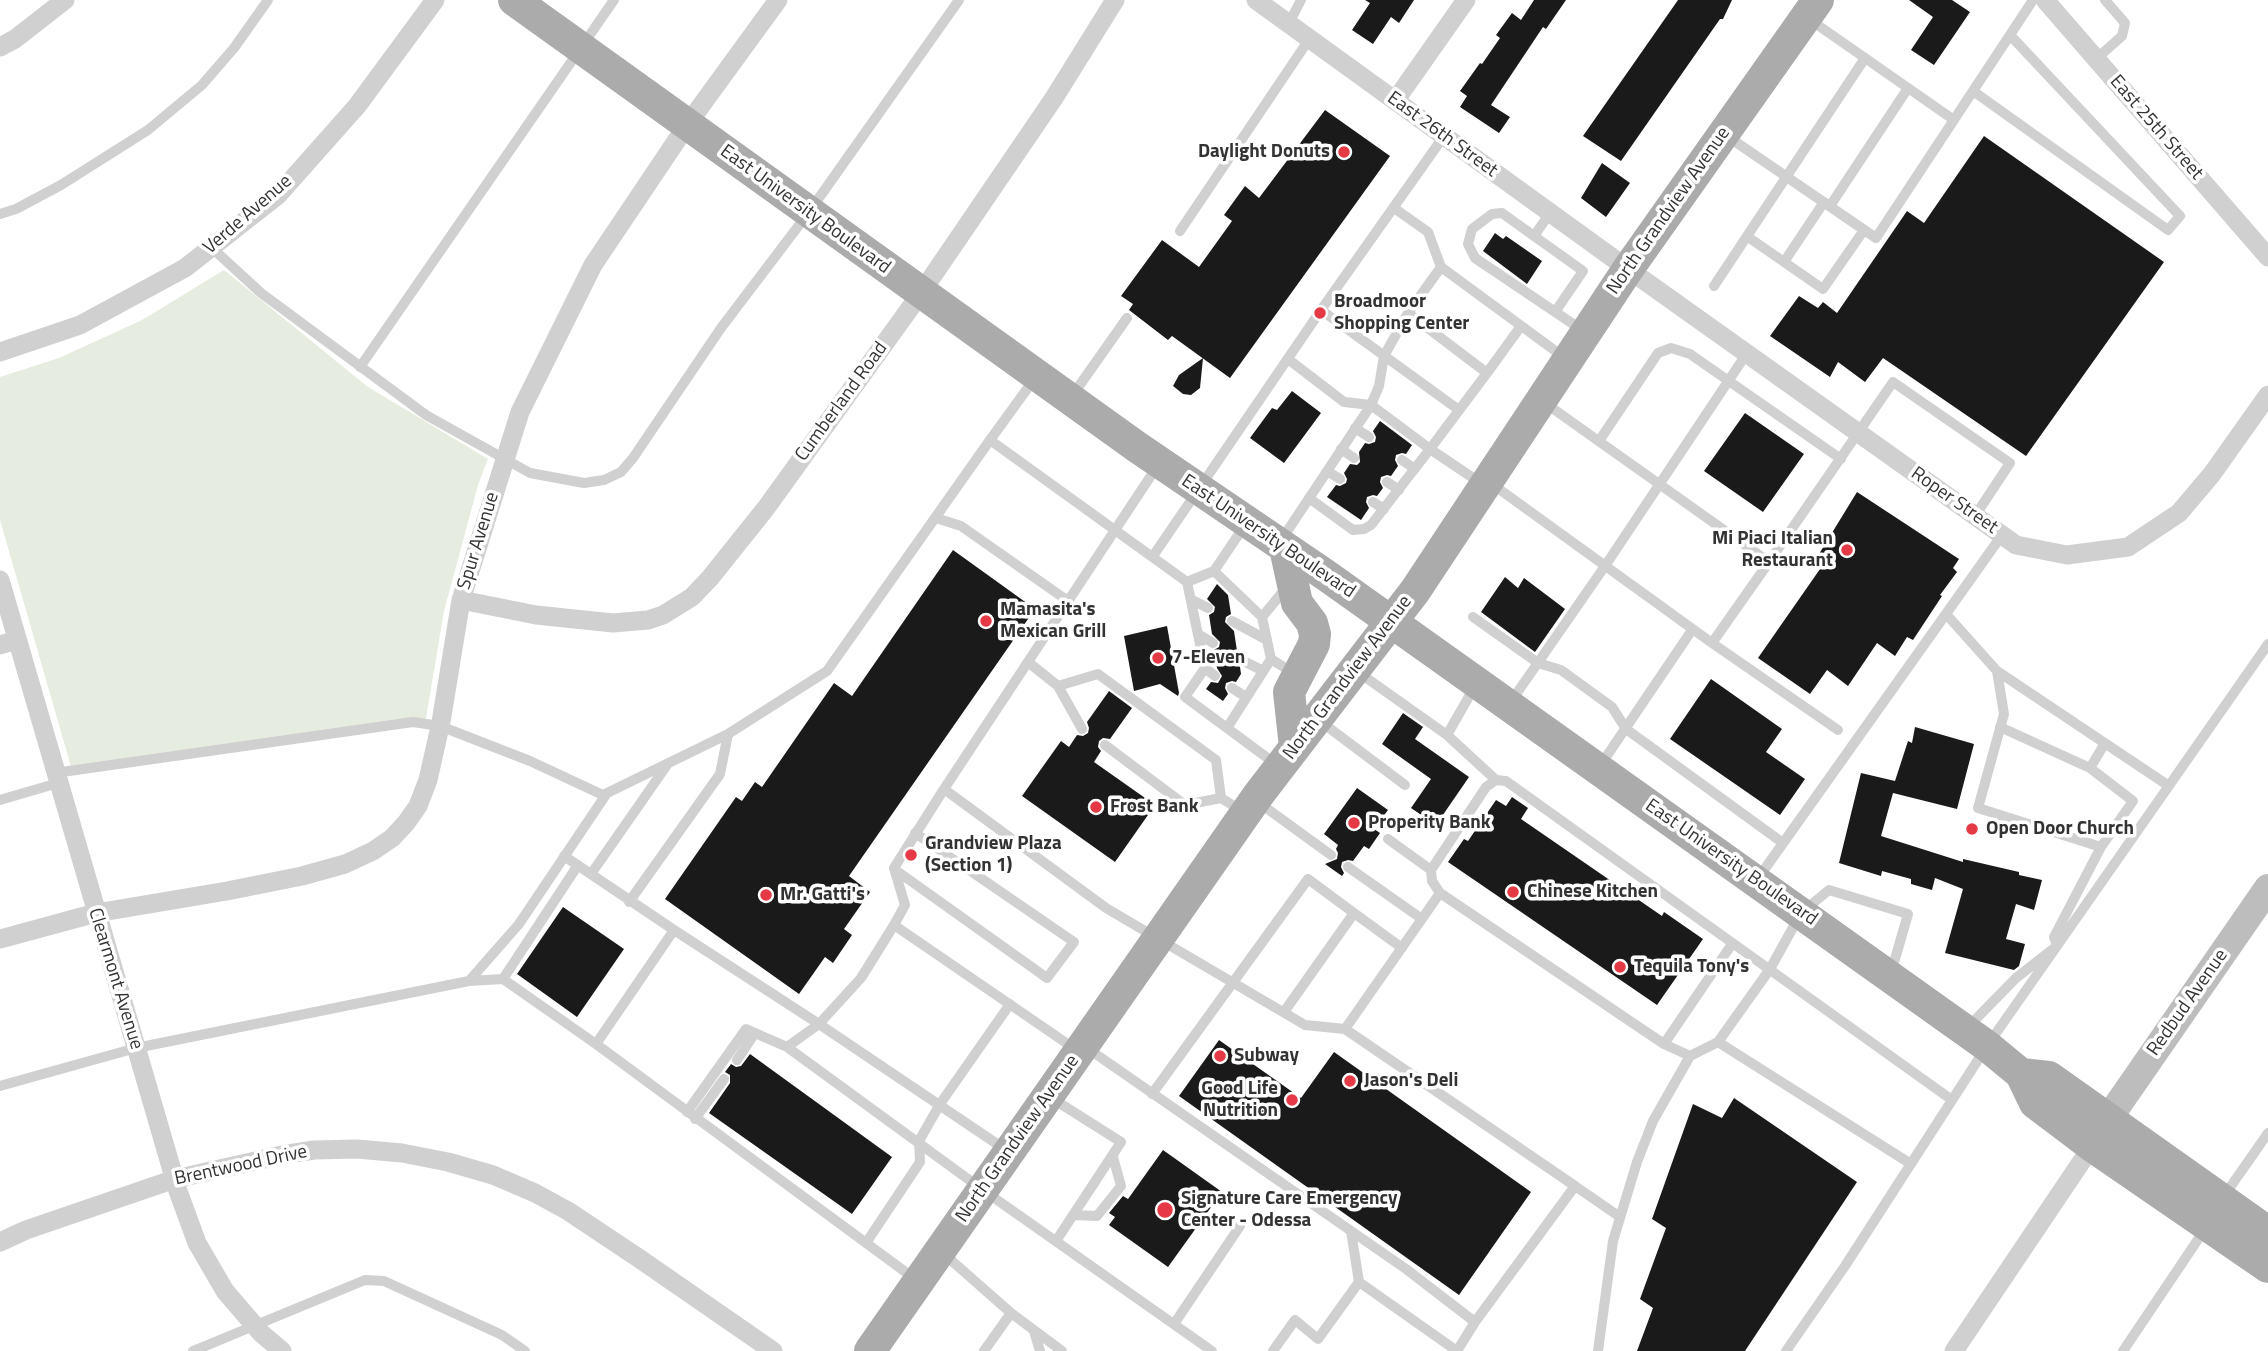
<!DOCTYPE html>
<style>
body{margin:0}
canvas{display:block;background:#fff}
</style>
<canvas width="2268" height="1351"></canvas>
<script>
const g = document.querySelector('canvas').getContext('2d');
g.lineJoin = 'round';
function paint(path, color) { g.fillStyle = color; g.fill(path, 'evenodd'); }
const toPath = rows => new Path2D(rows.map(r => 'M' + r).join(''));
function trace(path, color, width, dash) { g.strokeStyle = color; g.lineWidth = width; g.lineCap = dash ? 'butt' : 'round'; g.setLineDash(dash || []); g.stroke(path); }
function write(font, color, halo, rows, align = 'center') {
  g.font = font + ' "Titillium Web",sans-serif'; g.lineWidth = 7; g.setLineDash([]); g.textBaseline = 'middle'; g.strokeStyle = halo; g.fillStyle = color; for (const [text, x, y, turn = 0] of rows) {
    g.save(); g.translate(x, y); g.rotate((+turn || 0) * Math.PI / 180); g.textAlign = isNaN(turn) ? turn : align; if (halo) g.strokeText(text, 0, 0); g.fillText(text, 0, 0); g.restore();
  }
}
paint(toPath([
 [224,270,368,387,488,459,478,485,444,611,425,724,72,770,0,520,0,377,59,358,142,320]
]), '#e6ecdf');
paint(toPath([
 [1365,0,1414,0,1399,23,1391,17,1373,44,1352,30,1370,3],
 [1534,0,1566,0,1546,29,1543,27,1491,105,1510,117,1499,133,1460,107,1467,96,1460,91,1480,63,1482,64,1500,38,1496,35,1512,13,1521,20],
 [1678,0,1732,0,1723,19,1720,19,1621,161,1583,136],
 [1909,0,1952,0,1970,12,1934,65,1911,50,1933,17],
 [1325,110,1390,156,1230,378,1172,336,1168,340,1129,310,1133,304,1121,296,1162,240,1199,267,1232,221,1224,215,1245,186,1259,198],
 [1984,136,2164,262,2026,456,1883,358,1865,382,1838,362,1830,377,1770,336,1799,296,1818,308,1823,302,1837,313,1907,211,1924,223],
 [1602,163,1630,183,1606,217,1581,198],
 [1495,233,1503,239,1506,236,1542,261,1527,284,1483,251],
 [1203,358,1200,388,1191,395,1183,394,1173,386,1179,375],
 [1292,391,1321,413,1284,463,1250,438,1272,408,1277,410],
 [1745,413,1804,454,1763,512,1704,471],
 [1380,421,1412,445,1406,454,1402,453,1396,455,1395,460,1398,466,1391,476,1387,475,1381,477,1380,482,1383,488,1377,496,1373,495,1367,497,1366,502,1369,508,1361,520,1327,497,1336,485,1340,486,1346,483,1347,479,1344,473,1350,464,1357,465,1360,462,1359,452,1365,443,1369,444,1375,442,1376,437,1373,431],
 [1857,492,1959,559,1953,568,1957,572,1940,595,1942,596,1913,640,1907,637,1895,656,1877,643,1848,686,1827,670,1810,694,1758,658,1827,559,1819,554],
 [953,550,1035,609,849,876,870,892,844,929,852,935,833,963,825,957,799,994,665,899,736,797,742,801,755,782,762,787,834,683,852,696],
 [1505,577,1518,588,1524,578,1565,609,1535,652,1481,612],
 [1217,584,1228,595,1231,614,1226,617,1225,622,1234,631,1237,651,1232,654,1231,659,1240,667,1241,674,1236,682,1232,681,1226,683,1225,688,1228,694,1223,701,1206,689,1211,682,1218,683,1222,676,1217,668,1214,650,1219,647,1220,642,1212,634,1209,615,1214,612,1215,607,1207,599],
 [1167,626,1179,693,1178,696,1160,684,1134,691,1124,636],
 [1711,679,1782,729,1766,752,1805,779,1780,815,1670,739],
 [1109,691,1132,708,1110,739,1103,738,1099,741,1098,747,1101,751,1094,762,1155,805,1115,862,1022,796,1061,741,1069,747,1077,735,1083,736,1088,733,1089,728,1087,722],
 [1403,713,1423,727,1415,739,1469,777,1436,825,1411,808,1431,779,1382,744],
 [1915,727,1974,744,1957,809,1893,793,1881,836,1963,862,1963,859,2019,872,2019,875,2042,880,2034,910,2016,904,2006,939,2025,944,2019,966,2014,970,1945,953,1963,889,1935,878,1932,890,1911,884,1911,879,1882,871,1881,876,1839,863,1861,773,1895,781,1908,741,1912,743],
 [1357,788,1388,810,1374,829,1380,833,1369,849,1364,846,1353,861,1348,860,1342,862,1341,867,1344,873,1342,876,1325,864,1337,859,1338,853,1336,849,1338,845,1324,834],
 [1512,797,1528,808,1521,819,1662,916,1664,912,1703,939,1657,1005,1448,862,1464,839,1468,841,1496,800,1506,806],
 [563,907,624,949,577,1017,517,974],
 [1219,1040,1301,1098,1334,1052,1531,1192,1459,1295,1179,1096],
 [750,1054,892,1157,852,1214,709,1113,730,1083,730,1075,725,1072,731,1064,736,1067,741,1066],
 [1734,1098,1857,1182,1745,1351,1637,1351,1653,1308,1640,1299,1666,1228,1652,1219,1693,1104,1722,1118],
 [1163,1150,1222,1192,1168,1267,1109,1225,1115,1217,1109,1213,1123,1196,1128,1199]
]), '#1a1a1a');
trace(toPath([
 [1809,19,1954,120],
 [1289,23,1301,0],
 [2096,59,2122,36,2125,23,2105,0],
 [1973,91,2168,230,2180,216,2010,35],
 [1727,136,1876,238,2033,0],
 [1830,206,1908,88],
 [1394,208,1428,232,1441,267,1565,358],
 [1550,213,1534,236,1502,213,1492,214,1472,229,1468,244,1475,258,1582,330],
 [0,214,16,209,61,185,148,130,202,85,234,48,268,0],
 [1180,231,1310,38],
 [1534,236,1583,271,1555,312],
 [1748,237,1823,289,1864,230],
 [211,247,261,293,426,415,530,473,584,483,604,480,621,472,633,458,721,328,809,212,959,0],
 [1784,262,1824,202],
 [1714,286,1865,58],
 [1321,310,1459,410],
 [1408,313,1487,373,1430,449,1371,405,1379,386,1384,356,1408,313,1441,267],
 [360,367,614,0],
 [1487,373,1521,326],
 [1072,396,1127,318],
 [1545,403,1769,562,1893,382,2010,463,1975,516],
 [1355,428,1369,437],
 [990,440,1035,378],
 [1599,441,1658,353,1671,348,1690,354,1841,459],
 [1341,449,1354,458],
 [1402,460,1415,469],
 [1327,471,1340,479],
 [1387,482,1399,490],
 [1492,484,1712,643,1769,562],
 [1309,498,1353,530,1364,529,1371,525,1430,449,1482,484],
 [1373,502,1384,509],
 [936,518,961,526,1068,601],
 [1282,539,1371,405,1344,402,1288,359],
 [1153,556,1321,310,1444,136],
 [1214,571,1245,525],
 [1187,582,1214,571,1262,617],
 [1192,600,1208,608],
 [1946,614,1997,671,2169,786],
 [1473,617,1538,663,1561,670,1612,707,1626,729,1783,843],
 [1232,621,1267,640],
 [1198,634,1213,643],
 [1712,643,1838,730],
 [1238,658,1263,671],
 [1271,659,1262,617,1286,588],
 [1028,662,1058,686,1082,729],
 [1205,668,1215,676],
 [1997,671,2004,714,1978,808,2101,847,2133,801,2090,768,2105,743],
 [1358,672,1447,735],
 [1058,686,1098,674,1216,760,1221,798],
 [1475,686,1447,735,1496,780],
 [1232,688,1246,697],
 [1510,703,1605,566,1747,353],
 [1320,721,1405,785],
 [2000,727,2090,768],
 [1227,728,1271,659,1293,673],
 [1105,745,1185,805,1221,798,1242,811],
 [1600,766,1692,630],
 [944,789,1158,465],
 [603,795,728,734],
 [0,800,58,783],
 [1258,802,1331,855],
 [1388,839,1431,870],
 [564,856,674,930,596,1044,915,1279],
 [578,865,503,979,596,1044],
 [1348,867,1422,919],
 [894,869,1047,978,1074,942,915,833],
 [591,874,667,765],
 [1759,877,2002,535],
 [629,902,720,774,728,734,827,671,990,440,1187,582,1205,668,1185,697,1277,765],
 [1354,913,1402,948],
 [894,925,905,905,894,868,944,789,1106,908,1305,1025,1345,1029,1575,1186],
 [674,930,819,1024,1006,1150],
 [469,981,503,979],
 [1969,1026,2016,978,2057,946,2054,937,2101,847],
 [1345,1029,1440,893],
 [1718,1042,1911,1164],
 [1664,1044,1732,944],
 [787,1047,819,1024,861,978,894,925,1075,1049],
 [1087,1048,1406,1269,1475,1322],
 [1690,1056,1664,1044,1440,893,1432,881,1431,870,1486,787,1496,780,1506,781,1952,1100],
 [737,1060,755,1033],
 [0,1086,136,1048,469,981,519,924,605,796,530,761,440,726,413,722,55,773],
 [1152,1094,1308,879,1354,913,1284,1012],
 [1053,1099,1121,1142,1056,1241],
 [687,1112,746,1029,755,1033,787,1047,983,1190,1212,1351],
 [695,1119,724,1079],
 [2224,1196,2268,1133],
 [1073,1215,1097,1216,1121,1186,1113,1157],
 [1351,1231,1359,1282,1457,1351,1475,1322,1575,1186,1620,1217],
 [866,1243,920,1162,919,1141,940,1104,1010,1004],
 [944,1254,1011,1313,1062,1351],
 [1174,1324,1240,1226],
 [1034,1331,1040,1351],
 [193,1351,365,1280,384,1281,502,1335,525,1351],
 [984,1351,1011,1313],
 [1273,1351,1295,1320,1318,1339,1359,1282],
 [1598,1351,1613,1241,1637,1162,1653,1121,1690,1056,1718,1042,1770,969,1801,913,1829,890,1908,914,1891,973],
 [1786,1351,1845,1266,1987,1046,2268,644],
 [2123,1351,2205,1229]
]), '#d0d0d0', 10);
trace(toPath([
 [1256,0,1628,269,2016,545,2067,555,2128,547,2179,513,2212,474,2268,395],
 [2045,0,2268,257],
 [0,47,15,39,65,0],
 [1395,101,1466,0],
 [0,352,80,325,185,268,278,195,357,106,435,0],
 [0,580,178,1191,197,1243,225,1291,261,1333,282,1351],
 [461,600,536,615,613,623,648,620,663,615,692,597,710,578,766,508,921,293,1054,98,1115,0],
 [0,645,17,640],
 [0,939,96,913,227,891,302,876,345,864,373,851,392,838,406,823,418,806,428,780,441,722,461,600,520,412,593,265,687,125,778,0],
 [0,1242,26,1230,175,1179,282,1155,314,1150,357,1149,402,1153,448,1162,493,1175,535,1193,568,1211,640,1259,773,1351],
 [1954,1351,2092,1146]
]), '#d0d0d0', 19);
trace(toPath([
 [2108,1119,2268,888]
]), '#bdbdbd', 28);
trace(toPath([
 [514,0,1137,447,1327,576,1987,1046,2021,1074,2035,1103,2092,1146,2268,1267],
 [1285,548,1297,603,1312,623,1315,634,1314,644,1289,692,1295,747],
 [2021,1074,2049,1077,2268,1232],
 [870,1351,1259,794,1415,591,1628,269,1818,0]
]), '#ababab', 32);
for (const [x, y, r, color] of [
 [1344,152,7,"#e63946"],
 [1320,313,7,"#e63946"],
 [1847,550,7,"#e63946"],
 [986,621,7,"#e63946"],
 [1158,658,7,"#e63946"],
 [1096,807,7,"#e63946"],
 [1354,823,7,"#e63946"],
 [1972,829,7,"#e63946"],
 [911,855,7,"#e63946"],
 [1513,892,7,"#e63946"],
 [766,895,7,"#e63946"],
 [1620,967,7,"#e63946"],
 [1220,1056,7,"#e63946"],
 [1350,1081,7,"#e63946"],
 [1292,1100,7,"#e63946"],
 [1165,1210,9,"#e63946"]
]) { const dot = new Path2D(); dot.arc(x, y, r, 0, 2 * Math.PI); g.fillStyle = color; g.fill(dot); trace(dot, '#fff', 2.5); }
write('19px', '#333', '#fff', [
 ["East 25th Street",2156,128,49],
 ["East 26th Street",1442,135,36],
 ["East University Boulevard",805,210,36],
 ["North Grandview Avenue",1669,211,-55],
 ["Verde Avenue",248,215,-41],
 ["Cumberland Road",842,402,-54],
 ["Roper Street",1954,501,35],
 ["East University Boulevard",1268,537,34],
 ["Spur Avenue",479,541,-73],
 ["North Grandview Avenue",1348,678,-53],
 ["East University Boulevard",1731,863,35],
 ["Clearmont Avenue",115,979,73],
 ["Redbud Avenue",2188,1003,-55],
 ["North Grandview Avenue",1018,1139,-55],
 ["Brentwood Drive",241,1166,-12]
]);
write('bold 19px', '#333', '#fff', [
 ["Daylight Donuts",1330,152,"right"],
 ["Broadmoor",1334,302],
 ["Shopping Center",1334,324],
 ["Mi Piaci Italian",1833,539,"right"],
 ["Restaurant",1833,561,"right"],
 ["Mamasita's",1000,610],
 ["Mexican Grill",1000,632],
 ["7-Eleven",1172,658],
 ["Frost Bank",1110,807],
 ["Properity Bank",1368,823],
 ["Open Door Church",1986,829],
 ["Grandview Plaza",925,844],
 ["(Section 1)",925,866],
 ["Chinese Kitchen",1527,892],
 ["Mr. Gatti's",780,895],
 ["Tequila Tony's",1634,967],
 ["Subway",1234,1056],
 ["Jason's Deli",1364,1081],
 ["Good Life",1278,1089,"right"],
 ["Nutrition",1278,1111,"right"],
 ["Signature Care Emergency",1181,1199],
 ["Center - Odessa",1181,1221]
], 'left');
</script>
